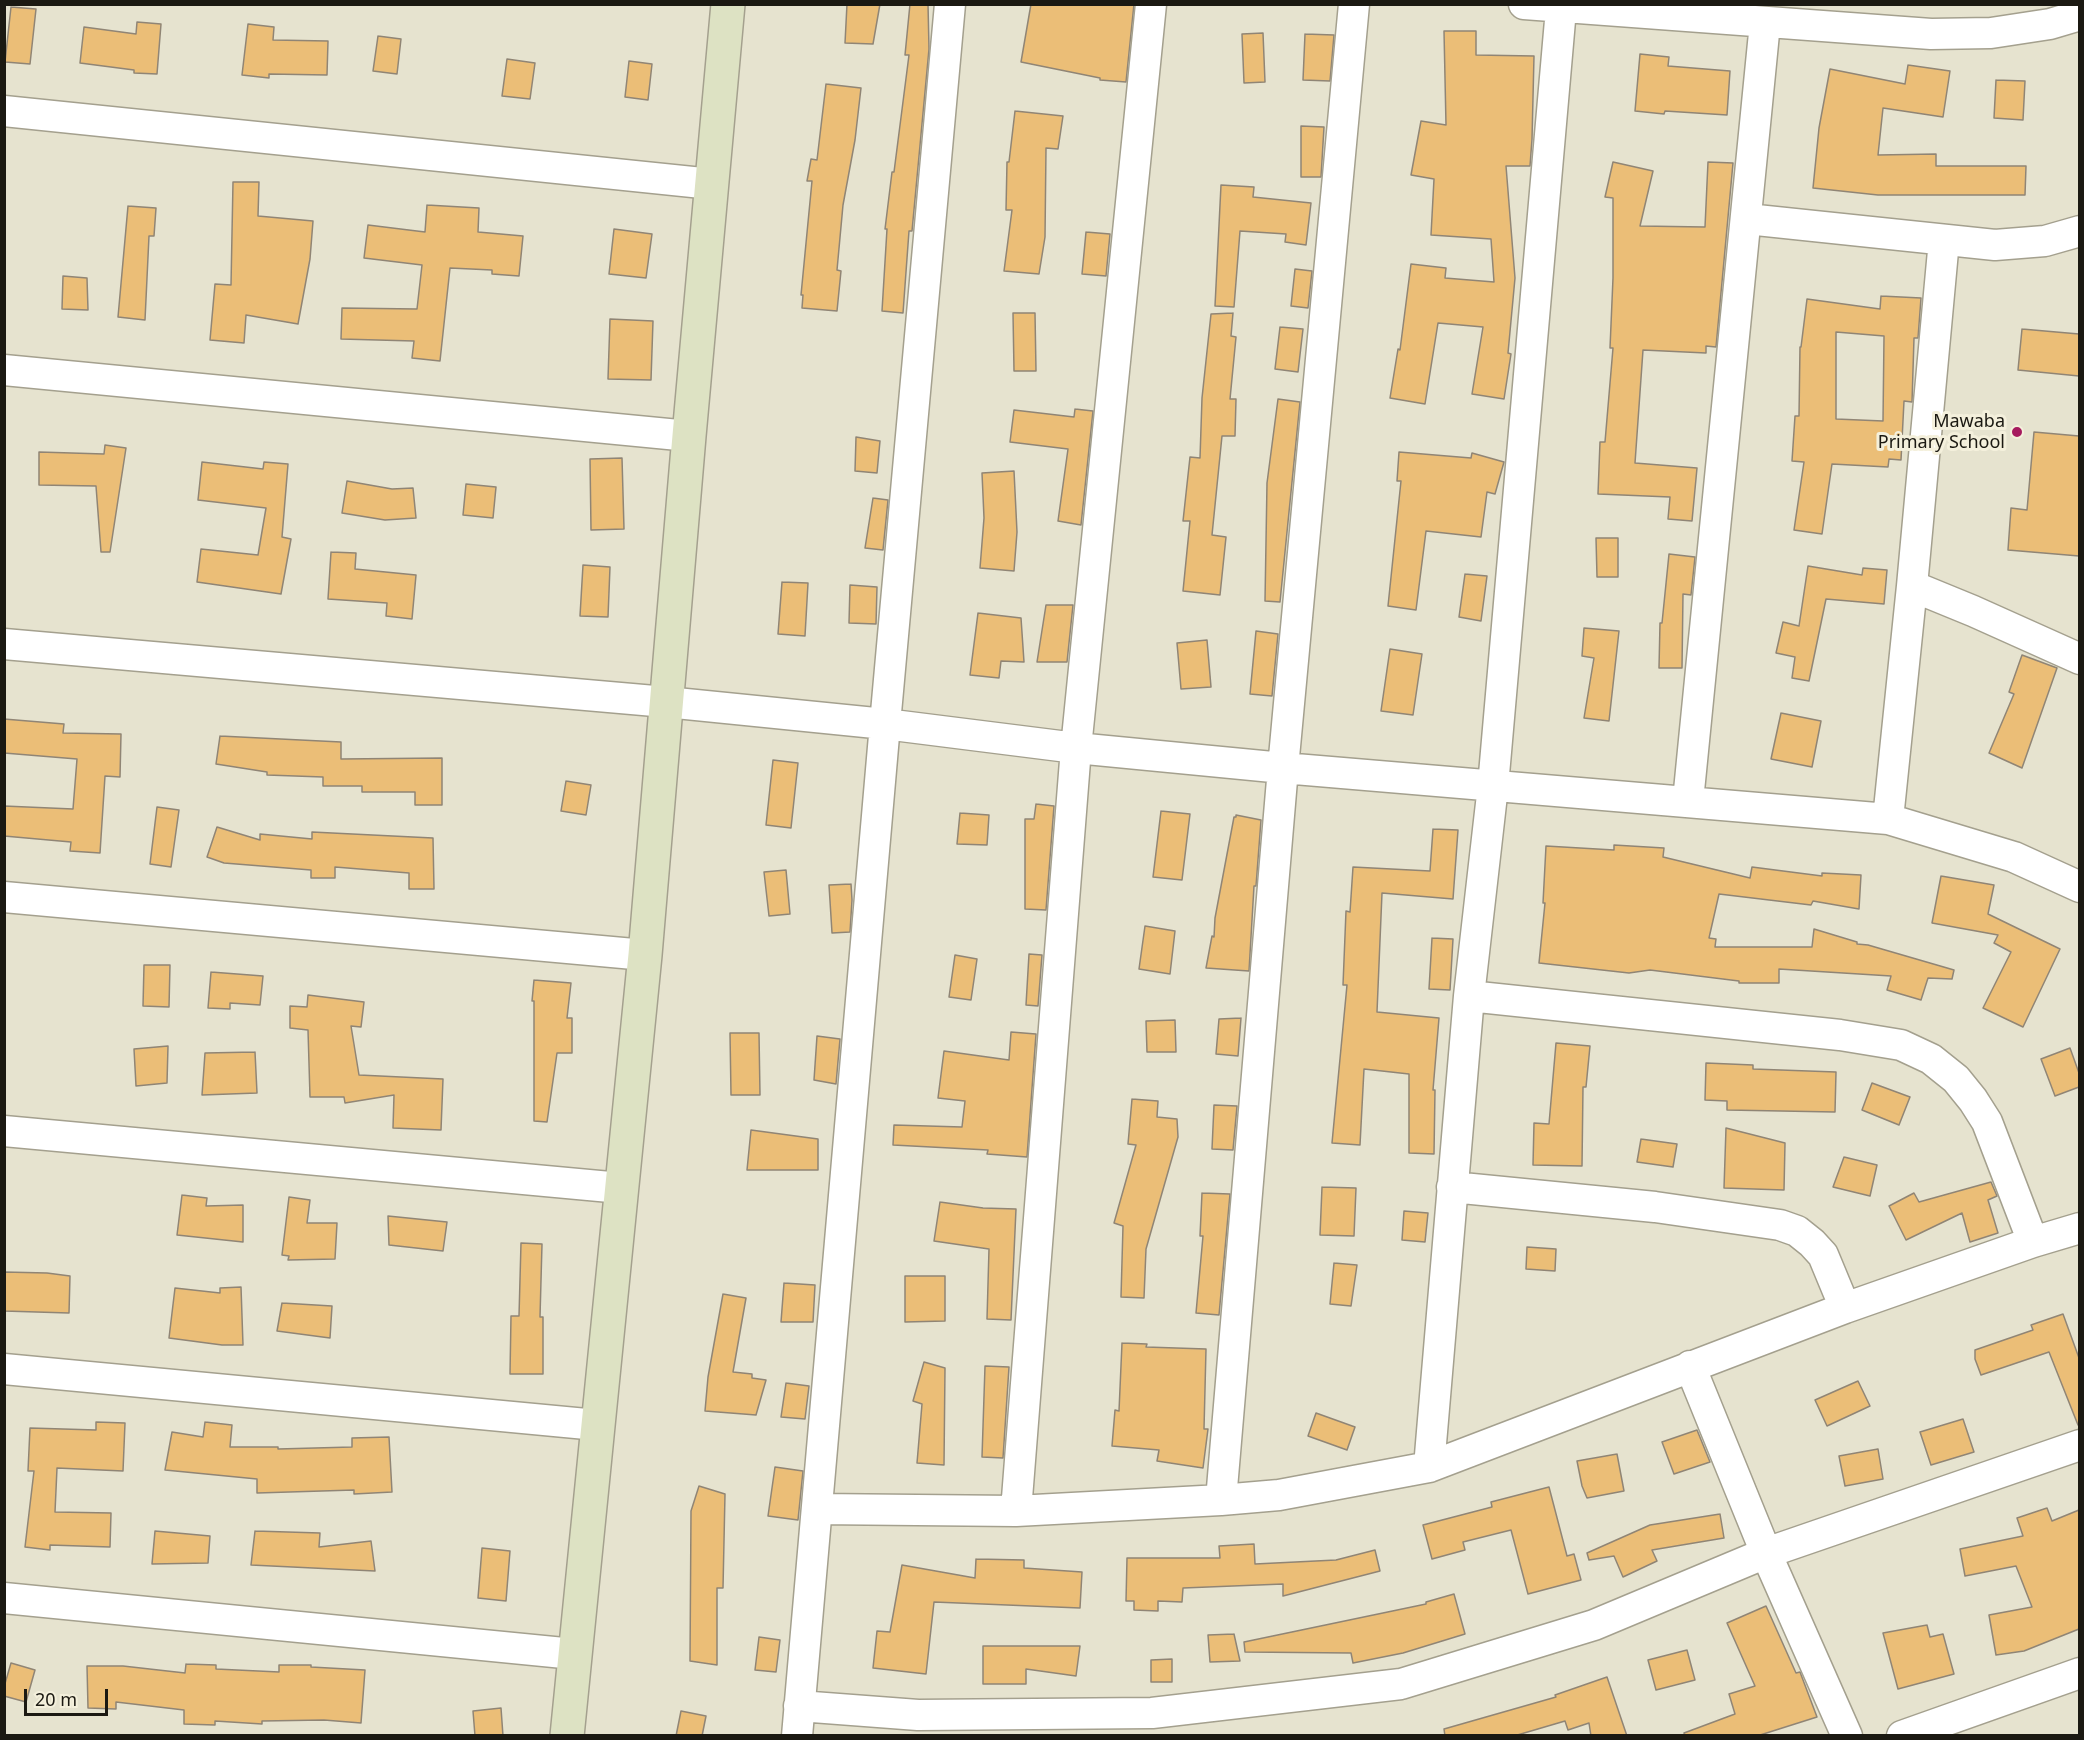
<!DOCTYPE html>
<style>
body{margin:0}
#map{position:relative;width:2084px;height:1740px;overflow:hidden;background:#e6e3cf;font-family:"Noto Sans",sans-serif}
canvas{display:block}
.frame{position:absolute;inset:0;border:6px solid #1b1912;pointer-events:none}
.scale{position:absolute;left:24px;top:1689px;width:84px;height:27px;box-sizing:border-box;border:3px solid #1b1912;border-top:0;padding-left:8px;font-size:18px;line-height:21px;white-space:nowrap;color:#1b1912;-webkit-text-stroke:4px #f4f0dc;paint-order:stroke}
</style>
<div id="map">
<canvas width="2084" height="1740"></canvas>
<div class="frame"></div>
<div class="scale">20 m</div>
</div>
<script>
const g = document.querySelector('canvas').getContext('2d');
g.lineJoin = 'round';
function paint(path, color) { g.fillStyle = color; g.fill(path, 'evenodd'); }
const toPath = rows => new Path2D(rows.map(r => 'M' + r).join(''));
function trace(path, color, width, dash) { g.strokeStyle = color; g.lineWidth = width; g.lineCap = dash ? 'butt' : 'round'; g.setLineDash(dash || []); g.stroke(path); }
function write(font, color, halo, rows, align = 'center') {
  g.font = font + ' "Noto Sans",sans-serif'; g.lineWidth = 6; g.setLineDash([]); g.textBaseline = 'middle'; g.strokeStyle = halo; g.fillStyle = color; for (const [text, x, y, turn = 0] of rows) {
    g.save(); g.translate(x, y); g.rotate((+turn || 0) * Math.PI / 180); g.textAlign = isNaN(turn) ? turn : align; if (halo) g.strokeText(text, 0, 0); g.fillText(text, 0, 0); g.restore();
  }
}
const building = toPath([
 [847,4,880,4,873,44,845,43,847,4],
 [910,4,928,4,929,49,912,231,909,231,903,313,882,311,887,229,885,229,892,172,894,172,909,55,905,55,910,4],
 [1031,4,1134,4,1126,82,1100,80,1100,78,1021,62,1031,4],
 [11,7,36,9,30,64,5,62,11,7],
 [137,22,161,24,157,74,134,73,134,70,80,63,84,27,136,34,137,22],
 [248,24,274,27,273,40,328,41,327,75,269,74,269,78,242,75,248,24],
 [1444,31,1476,31,1476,55,1534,56,1532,139,1530,166,1506,166,1515,278,1508,353,1511,354,1504,399,1472,394,1483,327,1438,323,1425,404,1390,398,1398,349,1400,350,1411,264,1446,268,1445,278,1494,282,1491,239,1431,235,1434,179,1411,175,1421,121,1446,125,1444,31],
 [1263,33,1265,82,1244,83,1242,34,1263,33],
 [1305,34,1334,35,1330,81,1303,80,1305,34],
 [378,36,401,39,397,74,373,71,378,36],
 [1640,54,1669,57,1668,66,1730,71,1727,115,1665,111,1664,114,1635,111,1640,54],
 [507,59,535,63,530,99,502,96,507,59],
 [629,61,652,64,648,100,625,97,629,61],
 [1908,65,1950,71,1943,117,1883,108,1878,155,1936,154,1936,166,2026,166,2025,195,1878,195,1813,188,1819,128,1830,69,1905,84,1908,65],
 [1996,80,2025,81,2023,120,1994,118,1996,80],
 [826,84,861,88,855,140,843,205,837,270,841,271,837,311,802,308,803,295,801,295,812,181,807,181,811,159,817,160,826,84],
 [1015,111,1063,116,1058,149,1046,148,1045,237,1039,274,1004,271,1012,210,1006,210,1007,162,1009,162,1015,111],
 [1301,126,1324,127,1321,177,1301,177,1301,126],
 [1613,162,1653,171,1640,226,1705,227,1708,162,1733,163,1716,347,1706,346,1706,353,1643,350,1635,463,1697,468,1692,521,1668,519,1670,497,1598,494,1600,442,1605,442,1613,348,1610,348,1613,278,1613,198,1605,197,1613,162],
 [233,182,259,182,258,216,313,221,310,259,298,324,246,315,244,343,210,340,215,284,231,285,233,182],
 [1221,185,1254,187,1253,197,1311,203,1306,245,1285,242,1286,234,1240,231,1234,307,1215,306,1221,185],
 [427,205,479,208,478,232,523,236,519,276,492,274,492,270,450,268,440,361,412,358,414,341,341,339,342,308,417,309,422,265,364,258,368,225,425,232,427,205],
 [128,206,156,208,154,236,149,236,145,320,118,317,128,206],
 [614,229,652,234,646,278,609,274,614,229],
 [1086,232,1110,234,1106,276,1082,274,1086,232],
 [1295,269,1312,271,1308,308,1291,306,1295,269],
 [63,276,87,278,88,310,62,309,63,276],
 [1881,296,1921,298,1918,338,1914,338,1912,402,1904,401,1901,460,1889,459,1888,467,1832,464,1822,534,1794,530,1804,462,1792,461,1795,416,1799,416,1800,347,1801,347,1807,299,1880,309,1881,296],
 [1836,332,1884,336,1883,421,1836,419,1836,332],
 [1013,313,1035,313,1036,371,1014,371,1013,313],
 [1233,313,1231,336,1236,337,1230,399,1236,399,1235,436,1222,436,1212,535,1226,537,1220,595,1183,591,1190,521,1183,521,1190,457,1200,458,1202,398,1211,314,1233,313],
 [610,319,653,321,651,380,608,379,610,319],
 [1280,327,1303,329,1298,372,1275,369,1280,327],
 [2022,329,2079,334,2079,376,2018,370,2022,329],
 [1278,399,1300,402,1280,602,1265,601,1267,483,1278,399],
 [1075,409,1093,411,1081,525,1058,521,1068,449,1010,442,1014,410,1074,417,1075,409],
 [2034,432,2079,436,2079,556,2008,550,2011,508,2027,510,2034,432],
 [856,437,880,441,877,473,855,471,856,437],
 [105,445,126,448,110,552,101,552,96,486,39,485,39,452,104,454,105,445],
 [1399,452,1471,458,1472,453,1504,462,1495,494,1487,492,1481,537,1426,531,1416,610,1388,606,1401,481,1397,481,1399,452],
 [622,458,624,529,591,530,590,459,622,458],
 [202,462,263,469,264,462,288,464,282,537,291,539,281,594,197,582,201,549,258,555,266,508,198,500,202,462],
 [1014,471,1017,532,1014,571,980,568,984,518,982,473,1014,471],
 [347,481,392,489,413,488,416,518,385,520,342,513,347,481],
 [466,484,496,487,493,518,463,515,466,484],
 [873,498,888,500,883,550,865,548,873,498],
 [1596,538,1618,538,1618,577,1597,577,1596,538],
 [331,552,356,553,355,569,416,575,412,619,386,616,387,603,328,599,331,552],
 [1669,554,1695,557,1691,595,1683,594,1682,668,1659,668,1660,623,1662,623,1669,554],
 [583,565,610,567,608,617,580,616,583,565],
 [1808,566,1862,575,1863,568,1887,570,1884,604,1826,599,1809,681,1792,678,1795,657,1776,653,1783,622,1799,626,1808,566],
 [1465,574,1487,576,1481,621,1459,617,1465,574],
 [782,582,808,583,805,636,778,634,782,582],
 [850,585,877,587,876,624,849,623,850,585],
 [1046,605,1073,605,1067,662,1037,662,1046,605],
 [978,613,1021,618,1024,662,1001,661,999,678,970,675,978,613],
 [1584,628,1619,631,1609,721,1584,718,1594,658,1582,656,1584,628],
 [1256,631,1278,634,1272,696,1250,694,1256,631],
 [1207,640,1211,687,1181,689,1177,643,1207,640],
 [1390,649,1422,654,1413,715,1381,711,1390,649],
 [2022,655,2057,668,2022,768,1989,753,2014,694,2009,692,2022,655],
 [1781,713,1821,721,1812,767,1771,759,1781,713],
 [4,719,64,724,63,733,121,734,120,777,105,776,100,853,70,851,71,842,4,836,4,806,73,809,77,759,4,753,4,719],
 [220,736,341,742,341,759,442,758,442,805,415,805,415,792,362,792,362,786,323,786,323,777,267,775,267,772,216,764,220,736],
 [773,760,798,763,791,828,766,825,773,760],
 [566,781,591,785,586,815,561,811,566,781],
 [1036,804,1054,806,1046,910,1025,909,1025,819,1034,819,1036,804],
 [157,807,179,810,171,867,150,864,157,807],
 [1161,811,1190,814,1182,880,1153,877,1161,811],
 [960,813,989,815,987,845,957,844,960,813],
 [1236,815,1261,820,1256,886,1254,886,1249,971,1206,968,1212,936,1214,937,1215,918,1234,817,1236,817,1236,815],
 [217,827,260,840,260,834,312,839,312,832,433,838,434,889,409,889,409,873,335,867,335,878,311,878,311,870,224,863,207,857,217,827],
 [1433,829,1458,830,1453,899,1382,893,1377,1012,1439,1018,1433,1090,1435,1090,1434,1154,1409,1153,1409,1074,1364,1069,1360,1145,1332,1143,1347,985,1343,985,1346,911,1350,912,1353,867,1430,871,1433,829],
 [1614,845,1664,848,1663,857,1750,878,1752,867,1822,876,1822,873,1861,875,1859,909,1813,901,1811,905,1719,894,1709,938,1716,939,1715,947,1812,947,1814,929,1857,942,1857,944,1868,945,1954,970,1952,979,1928,978,1921,1000,1887,990,1891,976,1779,969,1779,983,1739,983,1739,981,1650,970,1629,973,1539,963,1545,903,1543,903,1546,846,1614,850,1614,845],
 [786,870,790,914,769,916,764,872,786,870],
 [1941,876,1994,885,1988,914,2060,949,2023,1027,1983,1008,2011,952,1994,943,1998,935,1932,923,1941,876],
 [851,884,852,900,850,932,832,933,829,885,851,884],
 [1145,926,1175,931,1170,974,1139,969,1145,926],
 [1432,938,1453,939,1450,990,1429,989,1432,938],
 [1029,954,1042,955,1038,1006,1026,1005,1029,954],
 [955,955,977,959,971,1000,949,997,955,955],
 [144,965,170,965,169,1007,143,1006,144,965],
 [211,972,263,976,260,1005,230,1003,230,1009,208,1008,211,972],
 [534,980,571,983,567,1018,572,1018,572,1053,557,1053,547,1122,534,1121,534,1001,532,1001,534,980],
 [308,995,364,1002,361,1027,351,1026,359,1075,443,1079,441,1130,393,1128,394,1095,345,1103,344,1097,310,1097,308,1030,290,1028,290,1006,307,1007,308,995],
 [1241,1018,1238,1056,1216,1054,1219,1019,1241,1018],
 [1175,1020,1176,1052,1147,1052,1146,1021,1175,1020],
 [1011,1032,1036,1034,1027,1157,987,1154,988,1150,893,1145,894,1125,962,1127,965,1101,938,1098,944,1051,1009,1060,1011,1032],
 [730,1033,759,1033,760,1095,731,1095,730,1033],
 [817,1036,840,1039,836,1084,814,1080,817,1036],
 [1556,1043,1590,1046,1586,1087,1583,1087,1582,1166,1533,1165,1534,1123,1549,1124,1556,1043],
 [168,1046,167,1083,136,1086,134,1049,168,1046],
 [2070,1048,2079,1073,2079,1087,2055,1096,2041,1059,2070,1048],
 [255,1052,257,1093,202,1095,205,1053,255,1052],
 [1706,1063,1753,1065,1753,1069,1836,1072,1835,1112,1727,1110,1727,1101,1705,1100,1706,1063],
 [1872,1083,1910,1097,1899,1125,1862,1110,1872,1083],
 [1132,1099,1158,1101,1157,1117,1177,1119,1178,1137,1146,1249,1144,1298,1121,1297,1123,1226,1114,1223,1136,1145,1128,1144,1132,1099],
 [1214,1105,1237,1106,1233,1150,1212,1149,1214,1105],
 [1726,1128,1785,1143,1784,1190,1724,1188,1726,1128],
 [751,1130,818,1139,818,1170,747,1170,751,1130],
 [1641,1139,1677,1144,1673,1167,1637,1162,1641,1139],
 [1844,1157,1877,1165,1870,1196,1833,1187,1844,1157],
 [1991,1182,1997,1196,1988,1200,1998,1233,1970,1242,1962,1213,1906,1240,1889,1206,1914,1193,1919,1202,1991,1182],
 [1322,1187,1356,1188,1354,1236,1320,1235,1322,1187],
 [1202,1193,1230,1194,1219,1315,1196,1313,1203,1236,1200,1236,1202,1193],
 [182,1195,207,1198,206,1206,243,1205,243,1242,177,1235,182,1195],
 [289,1197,310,1200,307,1223,337,1223,335,1259,288,1260,289,1256,282,1255,289,1197],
 [940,1202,983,1208,1016,1209,1011,1320,987,1319,989,1249,934,1241,940,1202],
 [1404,1211,1428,1213,1425,1242,1402,1240,1404,1211],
 [388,1216,447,1222,443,1251,389,1245,388,1216],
 [521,1243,542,1244,540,1317,543,1317,543,1374,510,1374,511,1316,519,1316,521,1243],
 [1527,1247,1556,1249,1555,1271,1526,1269,1527,1247],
 [1334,1263,1357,1265,1351,1306,1330,1304,1334,1263],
 [4,1272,47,1273,70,1276,69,1313,4,1311,4,1272],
 [905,1276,945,1276,945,1321,905,1322,905,1276],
 [784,1283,815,1285,813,1322,781,1322,784,1283],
 [241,1287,243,1345,222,1345,169,1338,175,1288,220,1293,220,1288,241,1287],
 [723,1294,746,1298,733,1372,752,1374,752,1378,766,1380,756,1415,705,1411,708,1377,723,1294],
 [282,1303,332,1306,330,1338,277,1331,282,1303],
 [2063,1314,2079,1358,2079,1424,2078,1425,2049,1352,1981,1375,1975,1359,1975,1350,2033,1330,2031,1325,2063,1314],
 [1122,1343,1147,1344,1146,1347,1206,1349,1204,1429,1208,1429,1203,1468,1157,1461,1159,1450,1112,1446,1115,1410,1119,1411,1122,1343],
 [924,1362,945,1368,944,1465,917,1463,922,1404,913,1401,924,1362],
 [985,1366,1009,1367,1003,1458,982,1457,985,1366],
 [1858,1381,1870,1406,1827,1426,1815,1400,1858,1381],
 [786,1383,809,1386,805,1419,781,1417,786,1383],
 [1316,1413,1355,1427,1347,1450,1308,1436,1316,1413],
 [1963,1419,1974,1452,1931,1465,1920,1432,1963,1419],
 [96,1422,125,1423,123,1471,57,1468,55,1512,111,1513,110,1547,50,1545,50,1550,25,1547,34,1471,28,1471,30,1428,96,1430,96,1422],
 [205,1422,232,1425,230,1447,278,1447,278,1449,352,1447,352,1438,389,1437,392,1492,354,1494,354,1490,257,1493,257,1479,165,1470,172,1432,203,1437,205,1422],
 [1697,1430,1710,1462,1674,1474,1662,1442,1697,1430],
 [1878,1449,1883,1479,1845,1486,1839,1456,1878,1449],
 [1617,1454,1624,1491,1587,1498,1582,1486,1577,1461,1617,1454],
 [775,1467,803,1471,798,1520,768,1516,775,1467],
 [699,1486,725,1494,723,1588,717,1588,717,1665,690,1661,691,1511,699,1486],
 [1549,1487,1567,1556,1574,1554,1581,1580,1528,1594,1511,1530,1463,1542,1465,1550,1432,1559,1423,1525,1492,1507,1491,1502,1549,1487],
 [2047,1508,2052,1521,2079,1510,2079,1629,2024,1651,1996,1655,1989,1615,2032,1607,2016,1566,1965,1576,1960,1549,2023,1536,2017,1518,2047,1508],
 [1720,1514,1724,1538,1652,1550,1657,1561,1623,1577,1614,1556,1589,1560,1587,1553,1650,1525,1720,1514],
 [155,1531,210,1536,208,1563,152,1564,155,1531],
 [255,1531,320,1533,319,1547,371,1541,375,1571,251,1565,255,1531],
 [1254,1544,1255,1564,1336,1560,1375,1550,1380,1571,1283,1596,1283,1584,1183,1588,1182,1602,1158,1601,1158,1611,1134,1610,1134,1601,1126,1601,1127,1558,1220,1558,1219,1546,1254,1544],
 [482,1548,510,1551,506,1601,478,1598,482,1548],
 [976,1559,1024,1560,1024,1568,1082,1572,1080,1608,934,1602,926,1674,873,1668,877,1631,890,1632,902,1565,975,1578,976,1559],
 [1454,1594,1465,1634,1403,1653,1353,1663,1351,1653,1245,1652,1244,1642,1426,1604,1426,1602,1454,1594],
 [1766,1606,1796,1673,1800,1672,1817,1717,1757,1736,1685,1736,1684,1733,1735,1714,1729,1694,1755,1686,1727,1623,1766,1606],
 [1927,1625,1930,1637,1943,1634,1954,1674,1898,1689,1883,1633,1927,1625],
 [1234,1634,1240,1661,1210,1662,1208,1635,1234,1634],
 [759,1637,780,1640,776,1672,755,1670,759,1637],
 [983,1646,1080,1646,1076,1676,1026,1669,1026,1684,983,1684,983,1646],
 [1687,1650,1695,1680,1656,1690,1648,1660,1687,1650],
 [1172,1659,1172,1682,1151,1682,1151,1660,1172,1659],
 [11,1663,35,1670,26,1702,4,1696,4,1687,11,1663],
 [186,1664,216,1665,216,1669,279,1672,279,1665,311,1665,311,1667,365,1670,361,1723,324,1720,262,1721,262,1724,215,1721,215,1725,184,1724,184,1710,116,1702,116,1709,88,1708,87,1666,123,1666,185,1673,186,1664],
 [1607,1677,1627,1736,1591,1736,1589,1723,1568,1730,1565,1721,1514,1736,1445,1736,1444,1729,1556,1697,1555,1695,1607,1677],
 [501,1708,503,1736,475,1736,473,1711,501,1708],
 [681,1711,706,1716,702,1736,676,1736,681,1711]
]);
paint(building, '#ebbe77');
trace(building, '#908575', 1.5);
const street = toPath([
 [1524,4,1931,34,1991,33,2050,24,2080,15],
 [4,111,712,184],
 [1747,219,1995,245,2045,241,2080,231],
 [4,370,689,436],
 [1912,586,1973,611,2080,659],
 [4,644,666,702,885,724,1076,748,1283,768,1888,819,2014,857,2080,887],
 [1688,801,1765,23],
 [1888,819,1912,586,1944,240],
 [4,897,645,955],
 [1469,996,1840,1035,1901,1045,1931,1059,1956,1079,1973,1100,1987,1122,2033,1242],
 [4,1131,621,1188],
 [1452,1187,1655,1207,1780,1225,1797,1231,1812,1243,1823,1255,1845,1308],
 [1690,1366,1766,1553,1847,1736],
 [4,1369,597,1425],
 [1429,1467,1469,996,1493,786,1561,9],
 [1221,1500,1283,768,1354,4],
 [817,1509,1016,1511,1221,1500,1279,1495,1429,1467,1845,1308,2033,1242,2080,1228],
 [1016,1511,1076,748,1151,4],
 [4,1598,574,1654],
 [799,1706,918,1715,1152,1713,1401,1684,1594,1625,1766,1553,2080,1445],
 [797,1736,885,724,950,4],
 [1902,1736,2080,1673]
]);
const secondary = toPath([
 [567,1736,645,955,689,436,728,4]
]);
trace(street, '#a4a08e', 33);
trace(secondary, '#a4a08e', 36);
trace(street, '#fff', 30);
trace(secondary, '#dde2c3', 33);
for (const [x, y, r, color] of [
 [2017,432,6,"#a61a5e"]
]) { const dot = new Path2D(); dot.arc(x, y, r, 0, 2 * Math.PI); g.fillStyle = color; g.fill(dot); trace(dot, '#f4f0dc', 2); }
write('18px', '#1b1912', '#f4f0dc', [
 ["Mawaba",2005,422],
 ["Primary School",2005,443]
], 'right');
</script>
